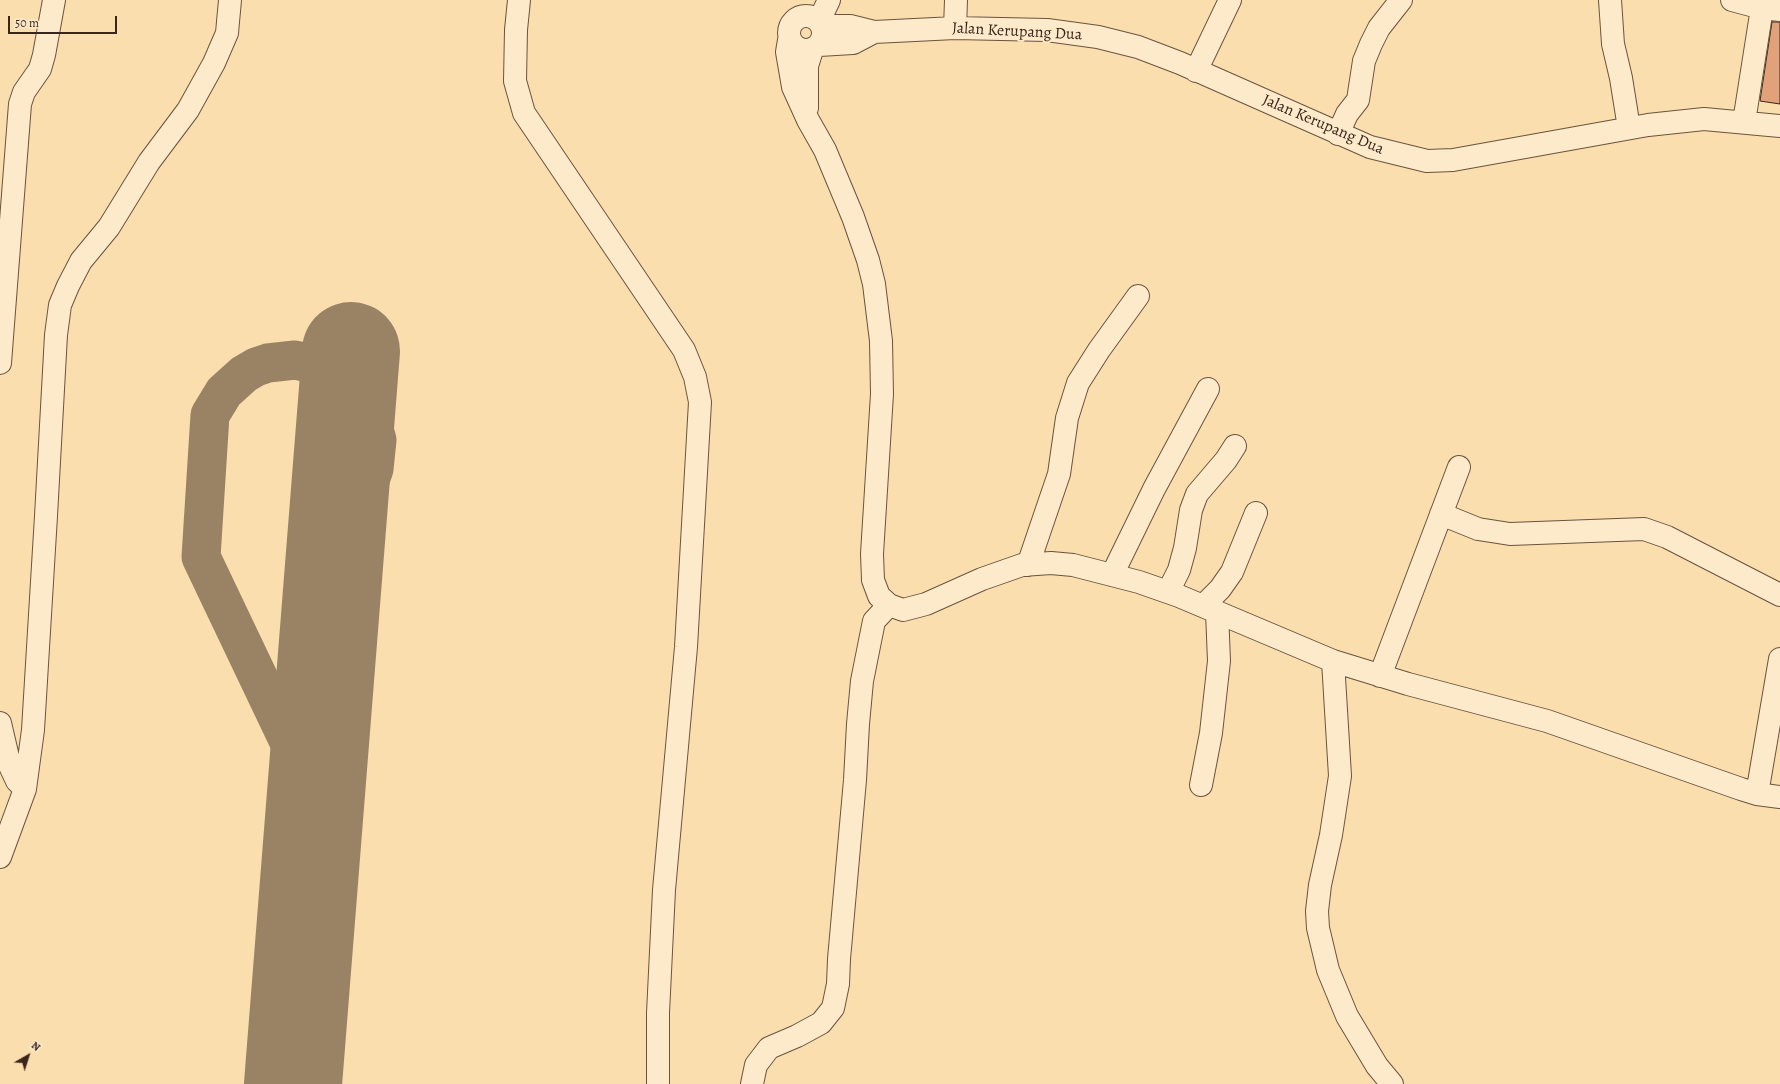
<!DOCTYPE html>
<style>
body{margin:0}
#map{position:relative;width:1780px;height:1084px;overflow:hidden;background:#fadeae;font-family:Alegreya,serif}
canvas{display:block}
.north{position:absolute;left:8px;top:1036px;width:40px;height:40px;-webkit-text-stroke:3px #fceaca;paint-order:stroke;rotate:39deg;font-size:11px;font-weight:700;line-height:16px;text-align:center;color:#3a251c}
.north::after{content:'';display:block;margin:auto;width:14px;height:18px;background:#3a251c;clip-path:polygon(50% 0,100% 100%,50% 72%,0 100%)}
.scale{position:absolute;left:8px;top:16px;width:109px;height:18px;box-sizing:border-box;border:2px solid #3a251c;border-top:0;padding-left:5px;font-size:12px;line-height:14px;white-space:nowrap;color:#3a251c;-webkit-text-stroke:3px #fceaca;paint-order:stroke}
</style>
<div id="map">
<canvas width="1780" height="1084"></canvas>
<div class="north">N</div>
<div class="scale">50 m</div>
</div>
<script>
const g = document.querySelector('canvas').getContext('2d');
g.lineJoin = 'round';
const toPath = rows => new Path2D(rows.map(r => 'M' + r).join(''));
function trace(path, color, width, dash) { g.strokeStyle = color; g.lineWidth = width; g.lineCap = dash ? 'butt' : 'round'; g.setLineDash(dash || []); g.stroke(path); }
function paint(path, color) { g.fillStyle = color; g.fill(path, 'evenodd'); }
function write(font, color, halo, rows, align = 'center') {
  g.font = font + ' Alegreya,serif'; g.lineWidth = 4; g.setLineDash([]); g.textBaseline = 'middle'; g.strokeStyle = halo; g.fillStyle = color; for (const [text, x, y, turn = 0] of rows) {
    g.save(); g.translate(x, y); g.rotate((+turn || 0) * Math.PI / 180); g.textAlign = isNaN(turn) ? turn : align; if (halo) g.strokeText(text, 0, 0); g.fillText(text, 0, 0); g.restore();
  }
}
trace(toPath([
 [314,818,302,769,201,557,210,415,224,392,244,374,256,367,268,363,295,360,322,366,346,380,356,390,370,414,377,440,374,469,369,483,362,496,341,523,336,536,335,556]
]), '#9a8265', 39);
trace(toPath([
 [293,1084,351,351]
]), '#9a8265', 98);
const building = toPath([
 [1772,22,1780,22,1780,104,1760,101,1772,22]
]);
paint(building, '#e1a179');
trace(building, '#3a251c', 1);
const minor = toPath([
 [519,0,516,30,515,81,524,113,684,350,695,377,700,402,686,647,664,890,658,1013,658,1084],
 [1610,0,1613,44,1621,78,1629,128],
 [1732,0,1762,8],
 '789 33a17 17 0 1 1 34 0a17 17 0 1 1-34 0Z',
 [819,21,829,0],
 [822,26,850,26,874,32,955,28,1047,30,1098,37,1138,47,1180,63,1370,147,1427,161,1453,160,1648,125,1704,119,1780,126],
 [955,28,956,0],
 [789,40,787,52,793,87,808,120,825,150,853,217,868,260,874,284,881,341,882,394,872,554,873,580,879,596,889,605,903,610,926,604,982,579,1022,565,1051,563,1073,565,1139,582,1179,596,1333,661,1408,684,1547,721,1741,789,1757,794,1780,797],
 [819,45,853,43,874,32],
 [1196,71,1230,0],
 [807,108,807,66,812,50],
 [1744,122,1762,8,1780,10],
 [1338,134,1347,114,1358,100,1364,61,1371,44,1379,28,1401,0],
 [0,363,20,104,24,92,40,69,44,55,54,0],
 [1441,514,1478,529,1510,534,1644,529,1667,537,1780,595],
 [1028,565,1059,474,1067,418,1078,383,1099,350,1138,296],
 [1112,575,1154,489,1208,389],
 [1168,592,1179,570,1185,548,1191,510,1197,494,1226,460,1235,446],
 [1203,606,1220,589,1232,572,1256,513],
 [1333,661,1340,776,1331,835,1320,885,1317,911,1318,928,1328,970,1347,1016,1377,1066,1392,1084],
 [1380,676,1459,467],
 [0,723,10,766,17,781,25,789],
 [1201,785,1211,733,1219,661,1217,612],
 [1757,794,1780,659],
 [0,857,25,789,33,730,46,516,56,335,60,305,68,286,81,261,109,227,149,162,188,110,214,63,227,33,230,0],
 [752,1084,756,1065,769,1048,797,1036,821,1023,833,1008,838,984,839,959,855,780,858,724,862,681,874,621,889,605]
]);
trace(minor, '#6a5340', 24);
trace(minor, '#fceaca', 22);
write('16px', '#3a251c', '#fceaca', [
 ["Jalan Kerupang Dua",1017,32,3],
 ["Jalan Kerupang Dua",1323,125,23]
]);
</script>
